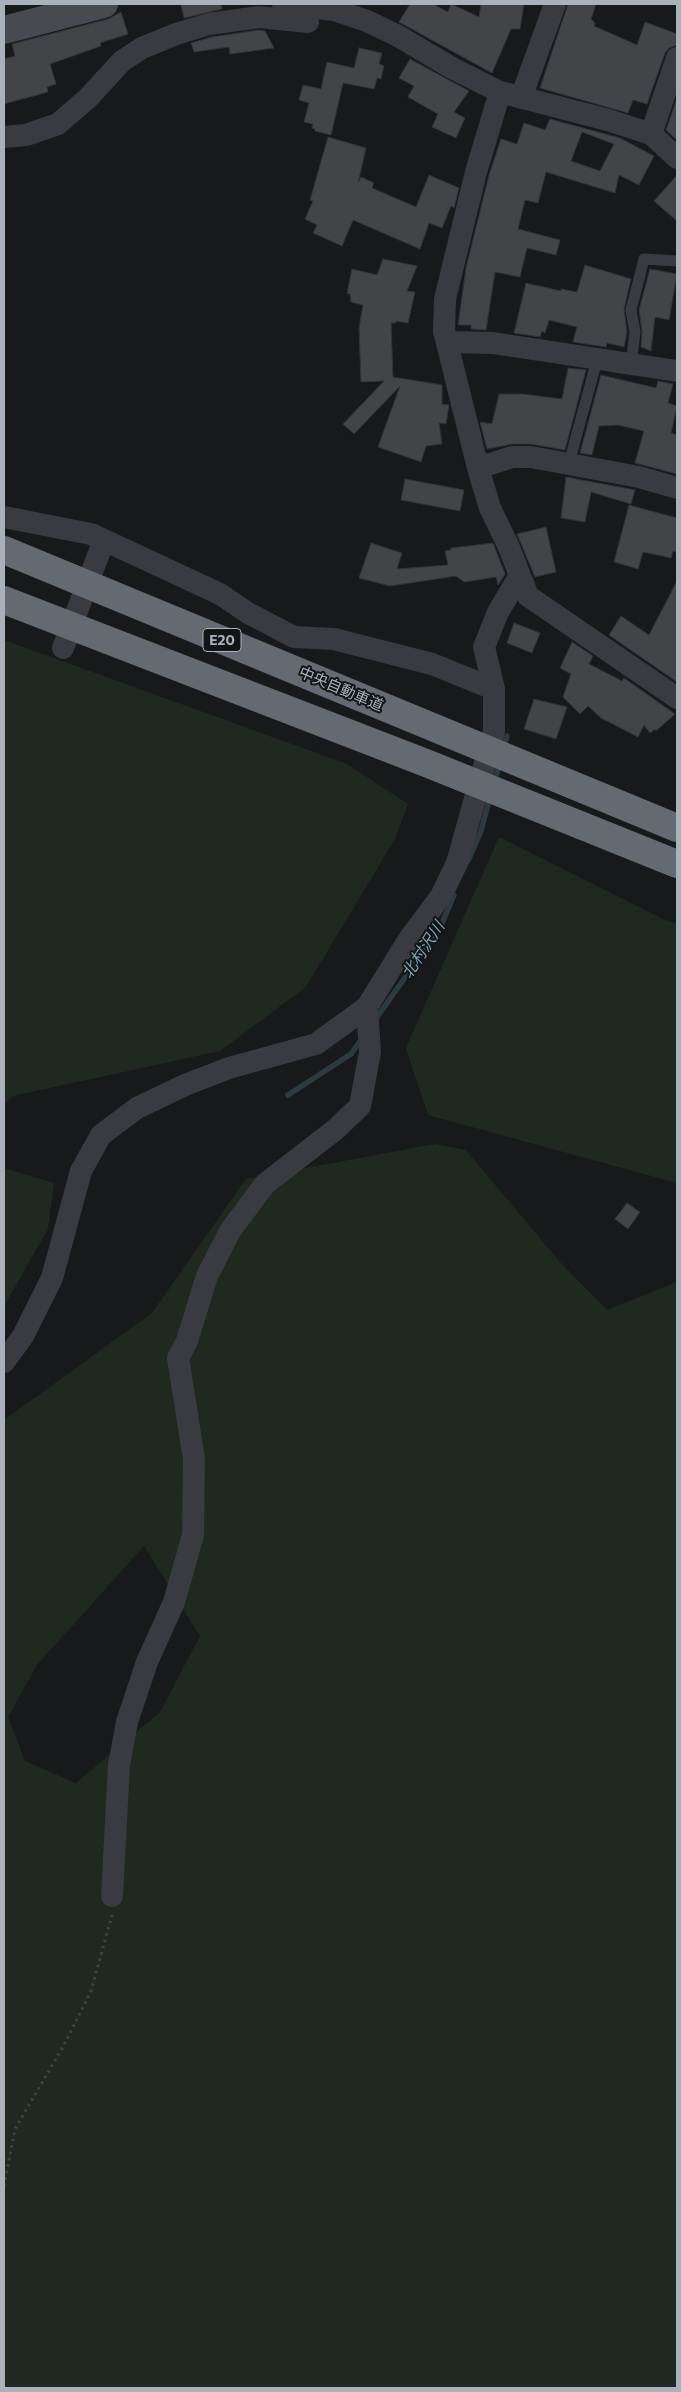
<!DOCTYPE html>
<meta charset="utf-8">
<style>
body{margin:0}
#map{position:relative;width:681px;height:2392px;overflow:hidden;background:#18191b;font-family:Commissioner,sans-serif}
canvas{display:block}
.frame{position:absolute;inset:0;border:5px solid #aab1bb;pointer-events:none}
</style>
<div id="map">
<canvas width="681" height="2392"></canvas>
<div class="frame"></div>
</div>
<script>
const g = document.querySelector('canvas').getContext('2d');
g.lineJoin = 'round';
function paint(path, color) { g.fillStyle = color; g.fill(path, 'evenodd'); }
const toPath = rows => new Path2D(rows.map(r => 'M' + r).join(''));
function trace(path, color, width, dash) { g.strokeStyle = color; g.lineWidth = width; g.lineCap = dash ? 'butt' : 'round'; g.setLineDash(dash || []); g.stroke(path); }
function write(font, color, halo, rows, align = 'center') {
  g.font = font + ' Commissioner,"Noto Sans JP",sans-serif'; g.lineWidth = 4; g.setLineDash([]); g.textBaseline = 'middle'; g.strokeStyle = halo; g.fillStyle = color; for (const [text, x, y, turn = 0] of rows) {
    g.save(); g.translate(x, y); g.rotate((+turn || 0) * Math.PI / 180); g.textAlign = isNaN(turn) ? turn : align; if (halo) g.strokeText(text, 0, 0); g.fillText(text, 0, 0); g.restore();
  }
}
paint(toPath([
 [4,640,347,764,408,804,395,839,306,987,220,1051,13,1096,4,1104],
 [499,837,665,920,677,924,677,1183,428,1115,406,1048],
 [435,1144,466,1150,560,1262,607,1310,677,1282,677,2388,4,2388,4,1420,152,1313,246,1179],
 [144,1546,200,1636,160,1712,76,1783,25,1761,8,1717,37,1665],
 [4,1168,54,1183,48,1229,4,1306]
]), '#202920');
trace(toPath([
 [503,749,507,736],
 [494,783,500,763],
 [468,861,481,831,490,797],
 [375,1020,440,928,454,895],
 [288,1095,351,1054,361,1040]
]), '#2d3a40', 5.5);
const building = toPath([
 [181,4,221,4,222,9,184,18,181,4],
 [410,4,433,4,448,12,451,4,479,17,481,4,524,4,520,29,511,29,492,73,399,22,410,4],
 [568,4,596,4,591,19,595,23,594,26,637,45,645,22,677,34,677,45,669,48,665,53,647,104,633,100,628,113,540,88,568,4],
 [121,12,128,34,100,43,101,46,50,64,56,84,47,87,48,92,4,104,4,59,15,56,12,44,108,19,121,12],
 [259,30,265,31,274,48,230,54,229,47,194,52,191,43,212,37,259,30],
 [359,48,382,53,379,64,384,66,381,79,377,78,374,89,343,83,331,135,315,131,315,129,312,128,313,124,304,122,309,103,299,100,303,85,321,89,327,62,354,68,359,48],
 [410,59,469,91,454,112,465,118,456,138,432,127,438,114,408,97,414,86,399,78,410,59],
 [677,98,677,140,666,130,677,98],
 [550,119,620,138,654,156,639,185,619,175,615,193,546,172,538,203,525,200,518,229,560,240,556,255,527,248,520,277,495,272,486,330,471,329,471,325,458,325,466,268,489,175,501,139,517,144,524,123,545,130,550,119],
 [582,132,614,144,600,171,571,161,582,132],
 [328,137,366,148,358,183,361,177,374,183,372,188,416,207,429,175,459,188,454,208,451,206,442,228,429,223,420,249,353,220,342,246,313,233,317,225,305,219,313,201,310,200,328,137],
 [677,175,677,221,654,201,677,175],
 [383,259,417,266,407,291,415,292,408,323,396,321,396,323,391,323,393,377,442,385,442,404,449,405,446,424,439,423,442,444,426,446,421,462,378,447,400,386,354,434,343,424,384,381,361,382,359,328,363,305,351,302,350,294,347,293,352,269,377,275,383,259],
 [585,265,631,279,624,309,627,332,624,347,607,343,606,347,573,342,577,327,549,320,545,333,542,331,540,337,514,333,526,283,561,291,561,289,577,292,585,265],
 [650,269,677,274,669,320,655,317,651,351,641,347,642,331,639,310,650,269],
 [568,368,586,370,565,450,531,444,512,444,487,449,480,422,492,424,499,394,523,394,562,399,568,368],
 [601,375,656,388,658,381,673,384,668,403,677,406,671,433,677,435,677,474,635,463,644,431,618,425,599,426,592,455,580,453,601,375],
 [566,477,635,490,631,504,591,492,585,522,561,518,566,477],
 [405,479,464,490,460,511,401,500,405,479],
 [629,505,677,518,677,552,673,551,671,558,643,552,638,569,614,562,629,505],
 [546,527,556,572,535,577,517,534,546,527],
 [371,543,402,553,397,569,448,565,445,551,451,550,451,548,493,543,505,574,498,585,496,577,464,582,456,576,390,586,359,578,371,543],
 [677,581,677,682,609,635,621,616,649,635,677,581],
 [514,623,540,633,532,653,507,643,514,623],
 [572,642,593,656,589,664,622,681,624,678,675,714,656,731,655,729,650,733,644,725,638,737,601,718,588,706,580,714,563,697,571,674,560,668,572,642],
 [534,699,567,707,556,739,524,729,534,699],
 [627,1203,640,1212,628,1229,615,1219,627,1203]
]);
paint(building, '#424448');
trace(building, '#323337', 1);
trace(toPath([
 [4,2186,15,2129,64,2045,91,1991,112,1915]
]), '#3f4247', 3, [2.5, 4]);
trace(toPath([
 [631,364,635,332,631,310,644,259,677,261],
 [569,463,597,360]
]), '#393b40', 11);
trace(toPath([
 [283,4,334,10,367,21,400,37,452,68,500,92,608,120,651,134,677,158],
 [500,92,476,172,445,299,444,331,478,468,490,508,508,545,528,596,677,698],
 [521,98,555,4],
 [651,134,677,58],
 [4,137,26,135,58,124,88,98,122,61,142,48,176,34,209,24,259,17,308,22],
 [447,342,493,343,677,371],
 [478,468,512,457,531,457,639,477,677,488],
 [4,517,91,534,220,594,248,613,294,637,334,639,432,664,494,689],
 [63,648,104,540],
 [4,1362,23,1336,52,1278,81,1171,101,1135,137,1108,185,1085,229,1068,316,1044,367,1007,409,939,441,896,457,863,494,731,494,689,484,647,498,612,519,577],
 [112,1896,119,1765,127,1722,147,1662,174,1602,193,1535,194,1459,178,1358,187,1341,207,1276,230,1231,265,1184,336,1129,360,1106,370,1052,367,1007]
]), '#393b40', 22);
trace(toPath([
 [4,30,104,4]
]), '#474a50', 28);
trace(toPath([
 [4,550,677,828],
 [4,600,426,763,677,864]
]), '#656a72', 28);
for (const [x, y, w] of [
 [222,640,38]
]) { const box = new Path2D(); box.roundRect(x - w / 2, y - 11.5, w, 23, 4); g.fillStyle = '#131416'; g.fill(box); trace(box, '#aab1bb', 1); }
write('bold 14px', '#aab1bb', null, [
 ["E20",222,640]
]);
write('15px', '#aab1bb', '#131416', [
 ["中央自動車道",341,689,23]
]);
write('italic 16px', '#7fa4b8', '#131416', [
 ["北村沢川",423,950,-57]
]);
</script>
